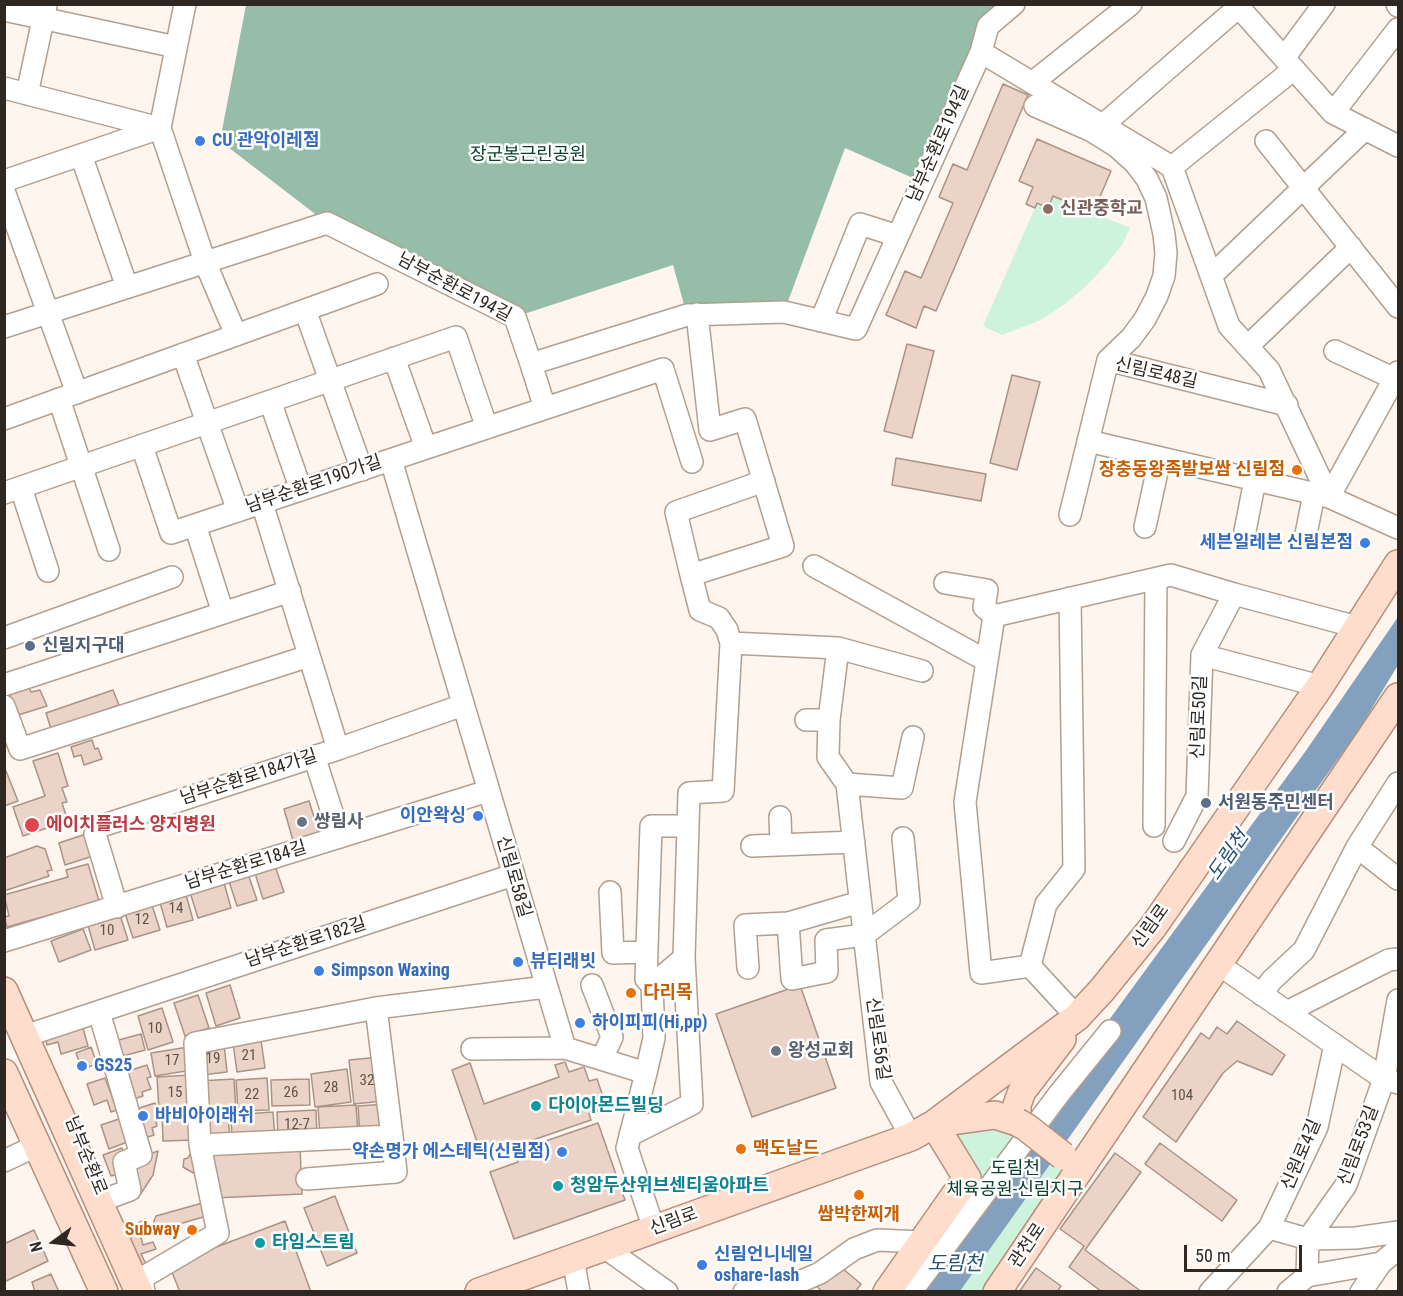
<!DOCTYPE html>
<meta charset="utf-8">
<style>
body{margin:0}
#map{position:relative;width:1403px;height:1296px;overflow:hidden;background:#fdf5ee;font-family:"Roboto Condensed",sans-serif}
canvas{display:block}
.frame{position:absolute;inset:0;border:6px solid #2f2721;pointer-events:none}
.north{position:absolute;left:24px;top:1212px;width:60px;height:60px;-webkit-text-stroke:4px #fff;paint-order:stroke;rotate:255deg;font-size:16px;font-weight:700;line-height:24px;text-align:center;color:#2f2721}
.north::after{content:'';display:block;margin:auto;width:21px;height:27px;background:#2f2721;clip-path:polygon(50% 0,100% 100%,50% 72%,0 100%)}
.scale{position:absolute;left:1184px;top:1245px;width:118px;height:27px;box-sizing:border-box;border:3px solid #2f2721;border-top:0;padding-left:8px;font-size:18px;line-height:21px;white-space:nowrap;color:#2f2721;-webkit-text-stroke:4px #fff;paint-order:stroke}
</style>
<div id="map">
<canvas width="1403" height="1296"></canvas>
<div class="frame"></div>
<div class="north">N</div>
<div class="scale">50 m</div>
</div>
<script>
const g = document.querySelector('canvas').getContext('2d');
g.lineJoin = 'round';
function paint(path, color) { g.fillStyle = color; g.fill(path, 'evenodd'); }
const toPath = rows => new Path2D(rows.map(r => 'M' + r).join(''));
function trace(path, color, width, dash) { g.strokeStyle = color; g.lineWidth = width; g.lineCap = dash ? 'butt' : 'round'; g.setLineDash(dash || []); g.stroke(path); }
function write(font, color, halo, rows, align = 'center') {
  g.font = font + ' "Roboto Condensed","Noto Sans KR",sans-serif'; g.lineWidth = 5; g.setLineDash([]); g.textBaseline = 'middle'; g.strokeStyle = halo; g.fillStyle = color; for (const [text, x, y, turn = 0] of rows) {
    g.save(); g.translate(x, y); g.rotate((+turn || 0) * Math.PI / 180); g.textAlign = isNaN(turn) ? turn : align; if (halo) g.strokeText(text, 0, 0); g.fillText(text, 0, 0); g.restore();
  }
}
paint(toPath([
 [1053,196,1130,228,1122,245,1105,266,1087,285,1065,304,1041,320,1002,335,983,326,1037,203,1048,208],
 [992,1120,1073,1171,992,1291,893,1292,972,1178,942,1128]
]), '#cdf3dd');
paint(toPath([
 [246,5,1014,5,988,26,922,182,845,148,784,312,687,315,673,265,515,317,327,223,220,141]
]), '#95bda7');
paint(toPath([
 [1398,617,1398,665,1360,728,960,1291,910,1292,1305,752]
]), '#83a1be');
const building = toPath([
 [1003,84,1028,95,936,311,924,306,916,328,886,315,905,271,921,278,953,203,939,197,953,164,967,170,1003,84],
 [1037,139,1111,171,1093,213,1053,196,1048,208,1037,203,1035,208,1026,204,1033,187,1019,181,1037,139],
 [907,344,934,351,912,438,884,431,907,344],
 [1012,375,1040,382,1017,470,990,463,1012,375],
 [896,458,986,474,981,501,892,485,896,458],
 [29,687,31,692,40,690,47,706,15,716,9,697,12,693,29,687],
 [113,690,119,705,51,729,46,713,113,690],
 [92,740,95,749,98,748,102,759,84,765,81,755,74,757,71,747,92,740],
 [58,753,68,786,62,788,67,802,62,803,68,821,23,836,13,807,45,796,33,761,58,753],
 [4,766,18,801,4,806,4,766],
 [309,801,320,836,294,844,284,809,309,801],
 [86,834,93,856,65,865,59,843,86,834],
 [37,846,45,849,52,870,47,871,49,876,4,891,4,858,37,846],
 [274,863,284,892,263,899,254,870,274,863],
 [88,864,99,901,7,927,4,917,9,916,4,895,68,877,66,870,88,864],
 [247,871,257,900,237,906,228,878,247,871],
 [223,879,231,908,198,918,189,889,223,879],
 [185,891,193,920,167,927,159,899,185,891],
 [151,902,160,930,133,938,124,910,151,902],
 [119,912,128,940,95,950,87,922,119,912],
 [83,929,91,950,59,962,51,941,83,929],
 [230,985,240,1018,216,1026,206,993,230,985],
 [800,985,836,1088,752,1117,716,1014,800,985],
 [198,995,209,1028,185,1036,174,1003,198,995],
 [162,1008,173,1042,148,1050,138,1016,162,1008],
 [81,1021,88,1046,61,1054,58,1042,47,1045,44,1032,81,1021],
 [1237,1021,1285,1055,1272,1075,1237,1061,1223,1073,1176,1142,1143,1117,1201,1033,1209,1039,1217,1027,1227,1034,1237,1021],
 [141,1034,145,1050,116,1058,111,1042,141,1034],
 [261,1040,265,1068,237,1072,233,1043,261,1040],
 [224,1044,227,1072,202,1075,199,1047,224,1044],
 [91,1047,97,1064,82,1069,76,1053,91,1047],
 [188,1047,192,1070,155,1076,151,1053,188,1047],
 [380,1057,384,1101,354,1104,349,1060,380,1057],
 [565,1062,569,1072,584,1067,589,1081,597,1079,607,1108,589,1114,591,1120,501,1151,500,1146,481,1153,452,1070,470,1063,484,1104,559,1077,555,1065,565,1062],
 [147,1065,151,1077,147,1078,151,1089,142,1092,143,1096,128,1101,119,1074,147,1065],
 [347,1069,351,1102,315,1107,311,1074,347,1069],
 [190,1075,192,1108,159,1110,157,1077,190,1075],
 [105,1078,117,1110,111,1112,107,1100,94,1105,87,1084,105,1078],
 [267,1078,269,1110,238,1111,236,1080,267,1078],
 [234,1079,236,1112,201,1113,199,1081,234,1079],
 [309,1079,310,1105,272,1106,271,1080,309,1079],
 [155,1103,159,1117,155,1118,157,1126,152,1128,154,1135,142,1139,133,1110,155,1103],
 [387,1104,388,1132,360,1134,358,1106,387,1104],
 [356,1105,358,1134,320,1136,318,1107,356,1105],
 [316,1110,317,1138,278,1140,277,1112,316,1110],
 [273,1112,275,1138,232,1141,231,1115,273,1112],
 [195,1114,195,1140,163,1141,162,1115,195,1114],
 [228,1116,230,1141,202,1143,201,1118,228,1116],
 [122,1118,130,1141,109,1149,101,1125,122,1118],
 [598,1123,625,1200,514,1239,490,1172,518,1162,514,1152,598,1123],
 [1160,1143,1237,1200,1222,1221,1145,1164,1160,1143],
 [300,1147,302,1194,214,1198,213,1150,300,1147],
 [122,1148,125,1156,118,1174,111,1176,103,1155,122,1148],
 [158,1151,153,1175,138,1198,125,1163,158,1151],
 [1115,1153,1141,1172,1085,1250,1142,1292,1102,1292,1069,1267,1084,1246,1060,1229,1115,1153],
 [190,1154,198,1154,197,1175,183,1167,184,1159,188,1158,190,1154],
 [335,1196,357,1253,327,1266,304,1208,335,1196],
 [206,1202,210,1215,152,1232,151,1229,156,1216,206,1202],
 [145,1219,151,1226,140,1234,143,1245,153,1242,156,1249,141,1254,147,1266,140,1270,124,1232,145,1219],
 [285,1221,311,1292,180,1292,169,1265,285,1221],
 [34,1230,48,1261,4,1282,4,1244,34,1230],
 [836,1263,861,1284,855,1292,823,1292,817,1287,836,1263],
 [1036,1268,1061,1286,1057,1292,1019,1292,1036,1268],
 [51,1274,59,1292,35,1292,32,1282,51,1274]
]);
paint(building, '#ebd4c7');
trace(building, '#a99387', 1.5);
const minor = toPath([
 [185,4,160,128,205,262,236,335],
 [1014,4,988,26,981,52,1172,167,1229,326,1269,370,1329,497,1398,528],
 [1236,4,1333,113,1398,146],
 [1397,4,1398,6],
 [4,10,176,47],
 [1284,58,1324,4],
 [1032,83,1131,4],
 [4,88,160,128],
 [27,94,46,6],
 [1035,106,1092,131,1116,146,1135,163,1147,179,1156,198,1164,234,1166,253,1164,276,1157,296,1145,319,1131,338,1108,360],
 [1333,113,1398,29],
 [1103,125,1242,4],
 [1266,141,1398,307],
 [81,155,127,287],
 [1172,167,1294,69],
 [4,181,160,128],
 [4,191,77,393],
 [1211,276,1365,129],
 [305,310,362,470],
 [821,321,860,224,898,236],
 [4,327,327,223,515,317,531,364,687,315,784,312,856,329,981,52],
 [1248,346,1351,247],
 [1335,351,1395,379],
 [183,354,238,511],
 [394,358,426,448],
 [531,364,545,408],
 [59,399,109,550],
 [270,401,301,490],
 [4,419,377,284],
 [1088,441,1329,497,1398,372],
 [142,446,171,533,663,369,692,462],
 [391,460,565,1048,646,1073,627,1148,654,1229],
 [21,488,48,571],
 [4,493,456,337,487,428],
 [1070,515,1108,360,1287,405],
 [195,525,223,613],
 [1145,527,1160,458],
 [1245,531,1255,480],
 [1306,534,1314,494],
 [814,566,987,661],
 [691,575,676,512,764,481],
 [945,583,987,590,984,607,994,616],
 [1070,598,1074,869,1046,904,1030,966,1077,1017],
 [994,616,965,802,981,973,1030,966],
 [994,616,1171,575,1234,594,1357,627],
 [4,638,172,577],
 [731,643,838,648,829,720,828,757,847,784,881,1082,911,1137],
 [838,648,922,671],
 [1202,655,1320,686],
 [4,685,290,591],
 [4,706,20,749,309,656],
 [806,720,829,720],
 [338,749,463,705],
 [314,756,340,837],
 [847,784,902,788,913,737],
 [780,817,781,845],
 [1154,826,1156,579],
 [1174,841,1197,796,1202,655,1234,594],
 [752,846,854,842],
 [1357,847,1398,879],
 [610,892,613,953,647,952],
 [117,907,95,834,98,827,338,749,262,503],
 [788,923,792,979,827,972,826,940,864,935,909,901,903,838],
 [4,941,488,791],
 [1218,964,1384,1079,1398,1083],
 [748,968,745,925,788,923,860,902],
 [592,985,612,1037,602,1059],
 [652,985,646,979,651,826,688,826],
 [1262,995,1271,981,1304,950,1357,847,1398,783],
 [99,1012,141,1155,124,1162,130,1190,103,1200],
 [1287,1012,1371,969,1389,960,1398,959],
 [34,1033,513,875],
 [472,1049,565,1048],
 [646,1073,654,1038,652,985,684,958,689,793,723,791,731,643,727,630,719,618,700,610,691,575,783,546,745,419,710,430,697,314],
 [630,1135,692,1104,684,958],
 [200,1145,392,1136,376,1008],
 [4,1161,38,1145],
 [307,1179,396,1172,392,1136],
 [1269,1228,1308,1239,1356,1238,1398,1232],
 [1308,1239,1346,1185,1384,1079,1398,1000],
 [604,1247,667,1292],
 [573,1258,579,1292],
 [1307,1276,1308,1239],
 [144,1292,142,1278,218,1233,200,1145,195,1043,376,1008,546,987],
 [744,1292,787,1284,804,1280,820,1273,854,1249,877,1240,922,1242],
 [911,1292,1059,1094,1110,1031],
 [1210,1292,1269,1228,1317,1127,1335,1045],
 [1288,1292,1307,1276,1381,1263,1398,1249],
 [1361,1292,1381,1263]
]);
const major = toPath([
 [4,991,139,1292],
 [4,1073,104,1292],
 [938,1123,995,1115,1017,1122,1017,1105,1022,1091,1062,1039],
 [479,1292,911,1137,934,1124,1077,1017,1102,990,1153,927,1320,686,1398,564],
 [887,1292,967,1178,934,1124],
 [997,1292,1398,697]
]);
trace(minor, '#b29f90', 24);
trace(major, '#b68e7b', 30);
trace(minor, '#fff', 21);
trace(major, '#ffddcd', 27);
const majorBridge = toPath([
 [1017,1122,1026,1127,1063,1156]
]);
trace(majorBridge, '#b68e7b', 30, []);
trace(majorBridge, '#ffddcd', 27);
for (const [x, y, r, color] of [
 [200,141,6,"#3f7fe0"],
 [1048,209,6,"#8d6e63"],
 [1297,470,6,"#e8710a"],
 [1365,543,6,"#3f7fe0"],
 [30,646,6,"#5c6f8a"],
 [1206,803,6,"#5c6f8a"],
 [478,816,6,"#3f7fe0"],
 [302,822,6,"#6b7280"],
 [32,825,8,"#e0444e"],
 [518,962,6,"#3f7fe0"],
 [319,971,6,"#3f7fe0"],
 [631,993,6,"#e8710a"],
 [580,1023,6,"#3f7fe0"],
 [776,1051,6,"#6b7280"],
 [82,1066,6,"#3f7fe0"],
 [536,1106,6,"#0f9aa8"],
 [143,1116,6,"#3f7fe0"],
 [741,1149,6,"#e8710a"],
 [562,1152,6,"#3f7fe0"],
 [558,1186,6,"#0f9aa8"],
 [859,1195,6,"#e8710a"],
 [192,1230,6,"#e8710a"],
 [260,1243,6,"#0f9aa8"],
 [702,1265,6,"#3f7fe0"]
]) { const dot = new Path2D(); dot.arc(x, y, r, 0, 2 * Math.PI); g.fillStyle = color; g.fill(dot); trace(dot, '#fff', 2); }
write('15px', '#5e524a', null, [
 ["14",176,909],
 ["12",142,920],
 ["10",107,931],
 ["10",155,1029],
 ["21",249,1056],
 ["19",213,1059],
 ["17",172,1061],
 ["32",367,1081],
 ["28",331,1088],
 ["15",175,1093],
 ["26",291,1093],
 ["22",252,1095],
 ["104",1182,1096],
 ["12-7",297,1125]
]);
write('bold 18px', '#366cbe', '#fff', [
 ["CU 관악이레점",212,141],
 ["세븐일레븐 신림본점",1353,543,"right"],
 ["이안왁싱",466,816,"right"],
 ["뷰티래빗",530,962],
 ["Simpson Waxing",331,971],
 ["하이피피(Hi,pp)",592,1023],
 ["GS25",94,1066],
 ["바비아이래쉬",155,1116],
 ["약손명가 에스테틱(신림점)",550,1152,"right"],
 ["신림언니네일",714,1255],
 ["oshare-lash",714,1276]
], 'left');
write('18px', '#2f2721', '#fff', [
 ["남부순환로194길",939,144,-66],
 ["남부순환로194길",454,288,28],
 ["신림로48길",1156,374,13],
 ["남부순환로190가길",314,485,-19],
 ["신림로50길",1200,717,-88],
 ["남부순환로184가길",249,778,-18],
 ["남부순환로184길",246,866,-17],
 ["신림로58길",513,877,74],
 ["신림로",1151,927,-54],
 ["남부순환로182길",306,943,-18],
 ["신림로56길",877,1039,82],
 ["신림로53길",1359,1146,-69],
 ["신원로4길",1302,1155,-67],
 ["남부순환로",85,1156,68],
 ["신림로",674,1222,-20],
 ["관천로",1028,1246,-56]
]);
write('18px', '#0b402a', '#fff', [
 ["장군봉근린공원",528,155],
 ["도림천",1015,1169],
 ["체육공원-신림지구",1015,1190]
]);
write('bold 18px', '#785e54', '#fff', [
 ["신관중학교",1060,209]
], 'left');
write('bold 18px', '#c56008', '#fff', [
 ["장충동왕족발보쌈 신림점",1285,470],
 ["다리목",643,993,"left"],
 ["맥도날드",753,1149,"left"],
 ["쌈박한찌개",859,1215,"center"],
 ["Subway",180,1230]
], 'right');
write('bold 18px', '#4e5e75', '#fff', [
 ["신림지구대",42,646],
 ["서원동주민센터",1218,803]
], 'left');
write('bold 18px', '#5b616d', '#fff', [
 ["쌍림사",314,822],
 ["왕성교회",788,1051]
], 'left');
write('bold 18px', '#be3a42', '#fff', [
 ["에이치플러스 양지병원",46,825]
], 'left');
write('bold 18px', '#0d838f', '#fff', [
 ["다이아몬드빌딩",548,1106],
 ["청암두산위브센티움아파트",570,1186],
 ["타임스트림",272,1243]
], 'left');
write('italic 20px', '#225179', '#fff', [
 ["도림천",1229,856,-55],
 ["도림천",955,1265]
]);
</script>
